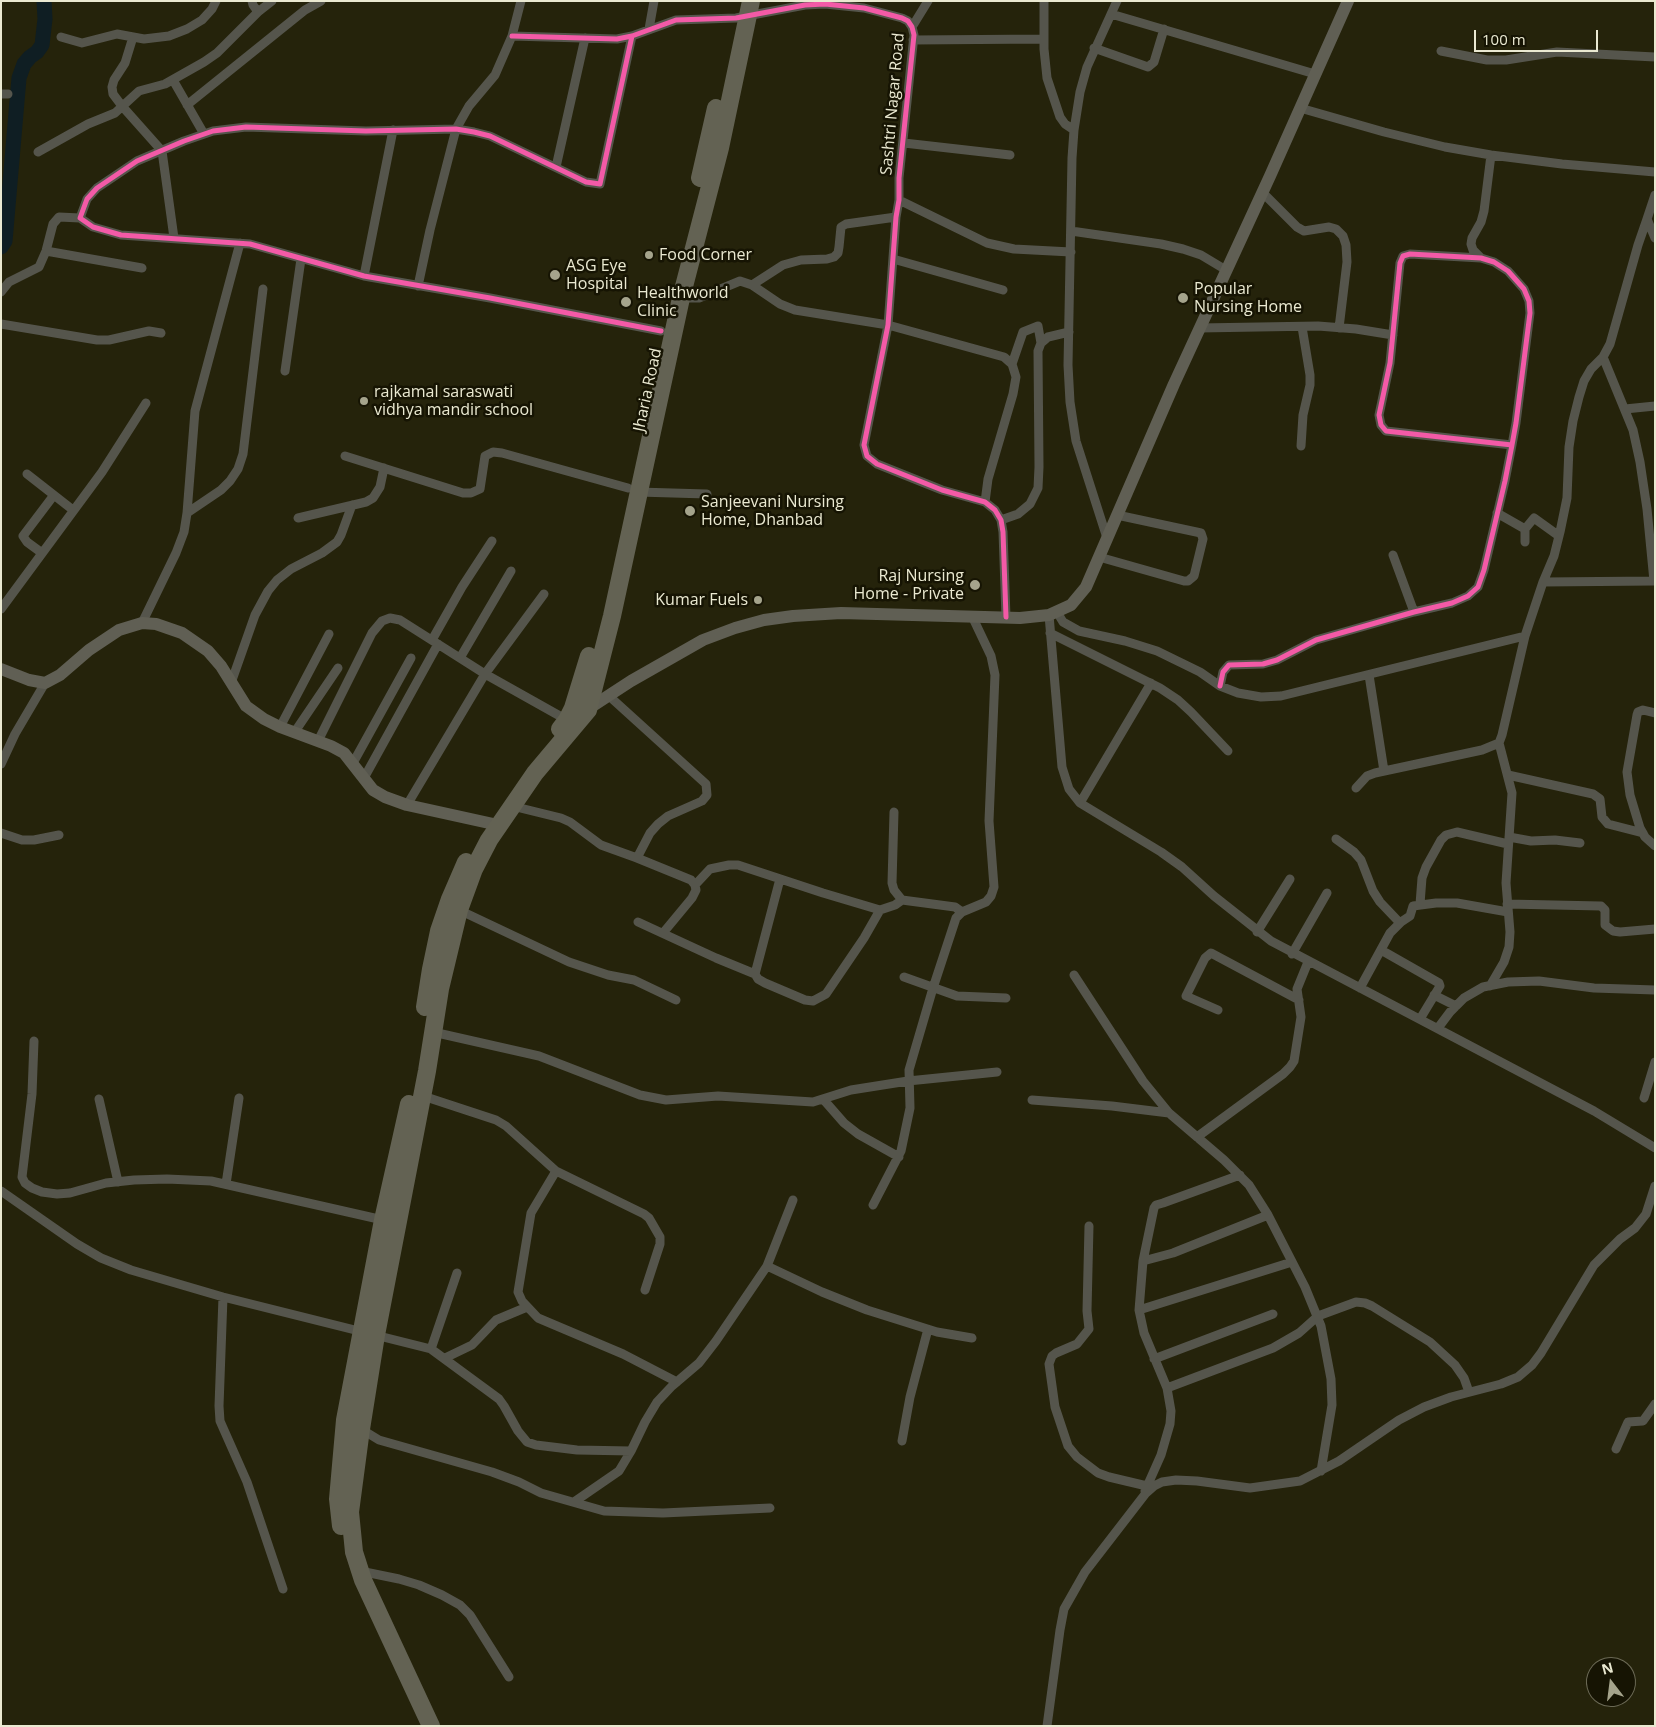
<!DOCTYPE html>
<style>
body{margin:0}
#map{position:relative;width:1656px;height:1727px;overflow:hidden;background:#25230b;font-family:"Open Sans",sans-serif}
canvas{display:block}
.frame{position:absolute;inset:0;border:2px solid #eae9d1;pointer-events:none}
.north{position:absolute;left:1586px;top:1657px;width:50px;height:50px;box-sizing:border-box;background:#161403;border:1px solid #6b6955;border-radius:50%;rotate:345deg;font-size:14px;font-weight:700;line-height:20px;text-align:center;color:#eae9d1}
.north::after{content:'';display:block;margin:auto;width:18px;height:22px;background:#a5a48c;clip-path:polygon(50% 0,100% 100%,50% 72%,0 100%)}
.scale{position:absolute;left:1474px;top:30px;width:124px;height:22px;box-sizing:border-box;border:2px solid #eae9d1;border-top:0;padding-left:6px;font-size:15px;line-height:18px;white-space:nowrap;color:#eae9d1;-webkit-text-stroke:4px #161403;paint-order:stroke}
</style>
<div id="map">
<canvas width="1656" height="1727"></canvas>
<div class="frame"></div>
<div class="north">N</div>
<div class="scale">100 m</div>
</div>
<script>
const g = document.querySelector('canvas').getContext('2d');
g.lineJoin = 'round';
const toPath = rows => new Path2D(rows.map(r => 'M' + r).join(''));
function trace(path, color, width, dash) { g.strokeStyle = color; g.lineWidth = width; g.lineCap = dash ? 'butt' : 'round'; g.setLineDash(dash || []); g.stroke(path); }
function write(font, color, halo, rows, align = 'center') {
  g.font = font + ' "Open Sans",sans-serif'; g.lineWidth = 5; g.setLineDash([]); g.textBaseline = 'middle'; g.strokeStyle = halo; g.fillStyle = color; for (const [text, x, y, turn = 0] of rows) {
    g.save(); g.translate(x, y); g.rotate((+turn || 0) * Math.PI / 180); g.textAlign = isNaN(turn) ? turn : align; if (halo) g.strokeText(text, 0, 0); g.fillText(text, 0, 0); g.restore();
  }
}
trace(toPath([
 [1,247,5,241,19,78,24,64,30,57,37,52,42,45,45,19,44,1]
]), '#0f1e23', 15);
trace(toPath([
 [252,1,253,5,258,12],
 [1044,1,1044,49,1047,78,1060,117,1065,124,1074,130],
 [1111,14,1315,74],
 [912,27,928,1],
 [649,29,654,1],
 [512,36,617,39,632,36,676,20,736,18,805,5,825,4,864,8,902,18,908,21,912,27,914,35,899,178,899,200,896,217,888,325,864,445,867,456,877,464,942,490,985,502,995,510,1001,520,1003,532,1006,617],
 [632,36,600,184,586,182,490,136,474,132,456,129,366,131,246,127,213,131,184,141,137,161,97,188,87,199,80,218,93,227,121,235,250,244,364,276,490,298,661,331],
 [61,37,82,43,117,34,144,39,169,36,187,29,202,20,212,9,216,1],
 [133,37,125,63,114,80,112,87,113,94,122,106,162,151,174,238],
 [913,40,1044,39],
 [1094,48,1148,67,1154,62,1164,29],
 [1441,51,1487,60,1506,60,1557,52,1655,57],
 [173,80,204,134],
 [1,94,8,94],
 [187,105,305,10,321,1],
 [1300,108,1384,132,1445,147,1491,155,1562,164,1655,172],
 [904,143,1010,155],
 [38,152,88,124,115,113,139,91,165,84,204,62,217,53,258,12,272,1],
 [556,167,585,38],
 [1262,192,1297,227,1304,231,1329,227,1336,229,1343,236,1346,245,1347,262,1339,328],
 [1655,195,1647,219,1655,238],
 [899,200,987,243,1014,249,1071,252],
 [1071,231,1161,244,1183,249,1201,255,1226,270],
 [46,251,142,268],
 [1481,258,1473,250,1471,244,1472,238,1481,222,1484,211,1491,155],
 [893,259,1003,290],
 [364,276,393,130],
 [752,285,783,265,801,260,827,259,834,257,838,253,839,247,841,227,846,224,896,217],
 [418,286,430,230,456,129,469,106,495,75,512,36,521,1],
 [1,292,9,282,39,267,46,251,53,224,59,217,80,218],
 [671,294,681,298,699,298,740,281,752,285,780,304,795,310,888,325,1004,357,1012,364,1016,377,1013,394,988,479,985,502],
 [1,324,97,340,109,340,149,331,161,333],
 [1199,328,1318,326,1356,329,1393,335],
 [1603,357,1633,430,1640,462,1647,509,1654,581],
 [1012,364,1023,332,1038,326,1041,343],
 [285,371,301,259],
 [1625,409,1655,406],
 [1301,446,1303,415,1310,385,1310,375,1302,327],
 [345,456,463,493,471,493,480,489,485,456,493,452,502,453,628,488],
 [27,474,73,510],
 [638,492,707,494],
 [187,513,221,490,230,481,238,469,243,454,263,289],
 [1497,513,1525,529],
 [298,518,366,502,373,498,380,487,384,468],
 [1001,520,1018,514,1030,504,1038,488,1039,467,1038,351,1041,343,1048,337,1069,332],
 [1107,538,1076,441,1070,402,1068,365,1072,158,1074,130,1080,92,1087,67,1117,1],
 [1525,542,1525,529,1534,518,1559,536],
 [42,553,27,542,23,536,54,495],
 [1393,555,1414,612],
 [1099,557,1184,581,1188,581,1194,576,1203,539,1201,533,1117,515],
 [1543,582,1655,581],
 [1,609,102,472,146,403],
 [1057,612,1063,622,1079,631,1125,641,1157,651,1200,672,1220,686,1238,693,1261,697,1281,696,1525,636],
 [1049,615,1062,767,1069,789,1080,803,1161,852,1182,867,1214,896,1271,941,1594,1111,1655,1148],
 [142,623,176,553,184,532,187,513,195,411,240,243],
 [1050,633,1160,688,1178,700,1191,712,1228,751],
 [432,640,462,587,492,541],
 [460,658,511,571],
 [1369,675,1384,771],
 [231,683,255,615,268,591,277,580,291,569,322,553,337,542,341,535,352,505],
 [1220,686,1223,672,1229,665,1263,664,1277,660,1316,640,1414,612,1452,603,1468,596,1478,587,1484,570,1505,481,1512,445,1516,423,1530,313,1529,301,1524,289,1508,271,1494,262,1481,258,1410,254,1403,256,1400,263,1390,363,1379,415,1381,425,1386,431,1512,445],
 [609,696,706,784,707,795,702,801,668,816,658,824,650,833,637,858],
 [1655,713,1643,710,1638,712,1637,715,1627,772,1630,795,1640,828,1645,837,1655,846],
 [280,727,329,634],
 [294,733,338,668],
 [318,741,372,633,382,621,390,618,400,620,485,674,567,720],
 [353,763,411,658],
 [1,764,15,734,45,683],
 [1508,775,1593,794,1600,799,1602,817,1608,824,1643,833],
 [364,778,438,644],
 [1356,788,1367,776,1375,773,1482,750,1499,743],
 [1080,803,1151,683],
 [407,805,485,674,544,594],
 [512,806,561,818,570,822,601,845,637,858,691,880,695,885,696,890,692,898,663,933],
 [894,812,892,883,894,890,902,900],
 [1,833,22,840,34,840,59,835],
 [1509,837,1531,841,1555,840,1580,843],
 [1336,839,1354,852,1361,860,1373,891,1380,902,1400,923],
 [780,879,755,974,758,979,765,983,805,1000,813,1001,826,994,864,938,880,910],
 [695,885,710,869,729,865,738,865,823,893,880,910,895,905,902,900,955,907,962,912],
 [1420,904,1422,878,1426,867,1441,840,1446,835,1457,832,1508,844],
 [1507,904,1601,906,1605,910,1605,925,1613,931,1620,932,1655,929],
 [459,910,569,962,608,975,634,980,676,1000],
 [638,922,716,958,755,974],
 [1257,932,1290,879],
 [1381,950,1439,983,1440,986,1420,1019],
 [1292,954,1327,893],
 [1074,975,1143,1081,1169,1113,1224,1160,1249,1185,1268,1215,1305,1287,1321,1326,1331,1379,1332,1405,1321,1471],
 [904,977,957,996,1006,998],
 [1490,986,1504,962,1509,947,1510,932,1506,883,1512,793,1499,743,1502,735,1525,636,1543,582,1554,556,1560,532,1567,498,1569,447,1573,421,1579,397,1584,381,1591,369,1603,357,1610,344,1638,245,1647,219],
 [1360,988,1390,933,1401,922,1410,916,1413,906,1436,903,1457,903,1508,912],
 [1434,995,1456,1006],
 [1218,1010,1186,996,1205,958,1211,953,1299,1000],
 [1438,1028,1450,1012,1464,998,1483,987,1508,982,1539,981,1594,988,1655,990],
 [433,1032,539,1056,640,1095,666,1100,718,1096,813,1102,851,1090,908,1081,997,1072],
 [34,1041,32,1094,22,1177,25,1183,32,1188,42,1192,57,1194,70,1193,106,1183,134,1180,167,1179,211,1181,383,1220],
 [423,1096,496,1120,506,1126,556,1171,644,1214,649,1218,660,1237,660,1244,645,1290],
 [1644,1098,1655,1062],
 [99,1099,118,1182],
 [823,1099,844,1123,858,1134,899,1157],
 [1032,1100,1112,1106,1169,1113],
 [1197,1137,1283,1074,1290,1067,1294,1061,1301,1017,1297,989,1308,962],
 [556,1171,531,1213,518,1292,522,1301,538,1318,623,1354,677,1382],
 [226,1184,239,1098],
 [1,1191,77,1244,101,1258,131,1270,223,1297,431,1349,499,1399,504,1406,518,1431,527,1442,536,1445,577,1450,631,1451],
 [873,1205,901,1151,910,1108,909,1070,933,988,956,918,962,912,986,902,991,896,994,887,989,821,995,675,991,656,972,616],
 [1089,1226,1087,1311,1089,1329,1077,1344,1056,1353,1052,1356,1049,1364,1055,1407,1068,1446,1077,1457,1098,1473,1109,1477,1147,1486],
 [1143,1261,1173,1253,1268,1215],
 [767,1266,822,1292,867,1310,937,1332,972,1338],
 [223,1297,219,1406,220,1421,247,1482,283,1589],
 [1139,1310,1292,1262],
 [431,1349,457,1273],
 [445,1358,472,1345,496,1320,527,1307],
 [1154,1359,1273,1314],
 [1167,1388,1273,1348,1299,1333,1318,1316,1356,1302,1365,1303,1372,1306,1430,1342,1455,1365,1464,1378,1469,1392],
 [361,1429,379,1440,492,1472,519,1482,541,1493,604,1511,663,1513,770,1508],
 [902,1441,910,1397,928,1329],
 [1616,1449,1628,1422,1643,1421,1655,1404],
 [1145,1491,1161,1455,1170,1424,1171,1411,1167,1388,1144,1333,1139,1310,1143,1261,1154,1208,1156,1205,1163,1203,1240,1175],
 [574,1502,619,1471,631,1451,645,1422,657,1402,672,1386,699,1363,716,1341,767,1266,793,1200],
 [360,1571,399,1579,419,1585,442,1595,460,1605,470,1615,509,1677],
 [1047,1726,1060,1630,1064,1609,1085,1572,1146,1493,1154,1486,1162,1482,1176,1480,1197,1481,1250,1488,1300,1481,1339,1461,1399,1420,1424,1407,1451,1397,1501,1384,1518,1377,1532,1365,1541,1353,1594,1265,1620,1239,1635,1228,1646,1214,1655,1186]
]), '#55554c', 9);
trace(toPath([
 [1,669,29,680,45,683,60,675,89,650,119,630,142,623,156,624,182,633,208,651,221,666,246,706,264,719,280,727,331,746,344,753,373,790,385,797,407,805,498,825],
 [585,711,631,681,703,640,735,628,764,620,793,616,841,613,1020,618,1049,615,1071,605,1086,587,1174,384,1270,176,1348,1]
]), '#605f54', 12);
trace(toPath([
 [700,178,716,108],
 [560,729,567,720,573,708,589,656],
 [425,1007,431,969,439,931,450,899,466,862],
 [341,1526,338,1499,345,1420,383,1220,409,1104],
 [431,1726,363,1580,354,1552,350,1512,361,1429,376,1335,427,1071,440,989,459,910,474,869,489,840,535,773,588,710,612,616,681,298,720,148,751,1]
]), '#636253', 18);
trace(toPath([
 [512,36,617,39,632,36,676,20,736,18,805,5,825,4,864,8,902,18,908,21,912,27,914,35,899,178,899,200,896,217,888,325,864,445,867,456,877,464,942,490,985,502,995,510,1001,520,1003,532,1006,617],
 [632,36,600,184,586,182,490,136,474,132,456,129,366,131,246,127,213,131,184,141,137,161,97,188,87,199,80,218,93,227,121,235,250,244,364,276,490,298,661,331],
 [1220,686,1223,672,1229,665,1263,664,1277,660,1316,640,1414,612,1452,603,1468,596,1478,587,1484,570,1505,481,1512,445,1516,423,1530,313,1529,301,1524,289,1508,271,1494,262,1481,258,1410,254,1403,256,1400,263,1390,363,1379,415,1381,425,1386,431,1512,445]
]), '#f35aa7', 5);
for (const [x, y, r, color] of [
 [649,255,5,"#a5a48c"],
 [555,275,6,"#a5a48c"],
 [1183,298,6,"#a5a48c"],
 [626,302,6,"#a5a48c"],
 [364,401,5,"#a5a48c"],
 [690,511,6,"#a5a48c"],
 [975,585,6,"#a5a48c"],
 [758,600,5,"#a5a48c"]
]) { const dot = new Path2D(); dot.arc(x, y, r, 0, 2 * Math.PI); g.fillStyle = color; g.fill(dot); trace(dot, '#161403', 2); }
write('16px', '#eae9d1', '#161403', [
 ["Sashtri Nagar Road",893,104,-85],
 ["Jharia Road",648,390,-78]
]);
write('16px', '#eae9d1', '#161403', [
 ["Food Corner",659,255],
 ["ASG Eye",566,266],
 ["Hospital",566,284],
 ["Popular",1194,289],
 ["Nursing Home",1194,307],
 ["Healthworld",637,293],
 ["Clinic",637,311],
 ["rajkamal saraswati",374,392],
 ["vidhya mandir school",374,410],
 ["Sanjeevani Nursing",701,502],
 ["Home, Dhanbad",701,520],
 ["Raj Nursing",964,576,"right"],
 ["Home - Private",964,594,"right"],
 ["Kumar Fuels",748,600,"right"]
], 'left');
</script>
